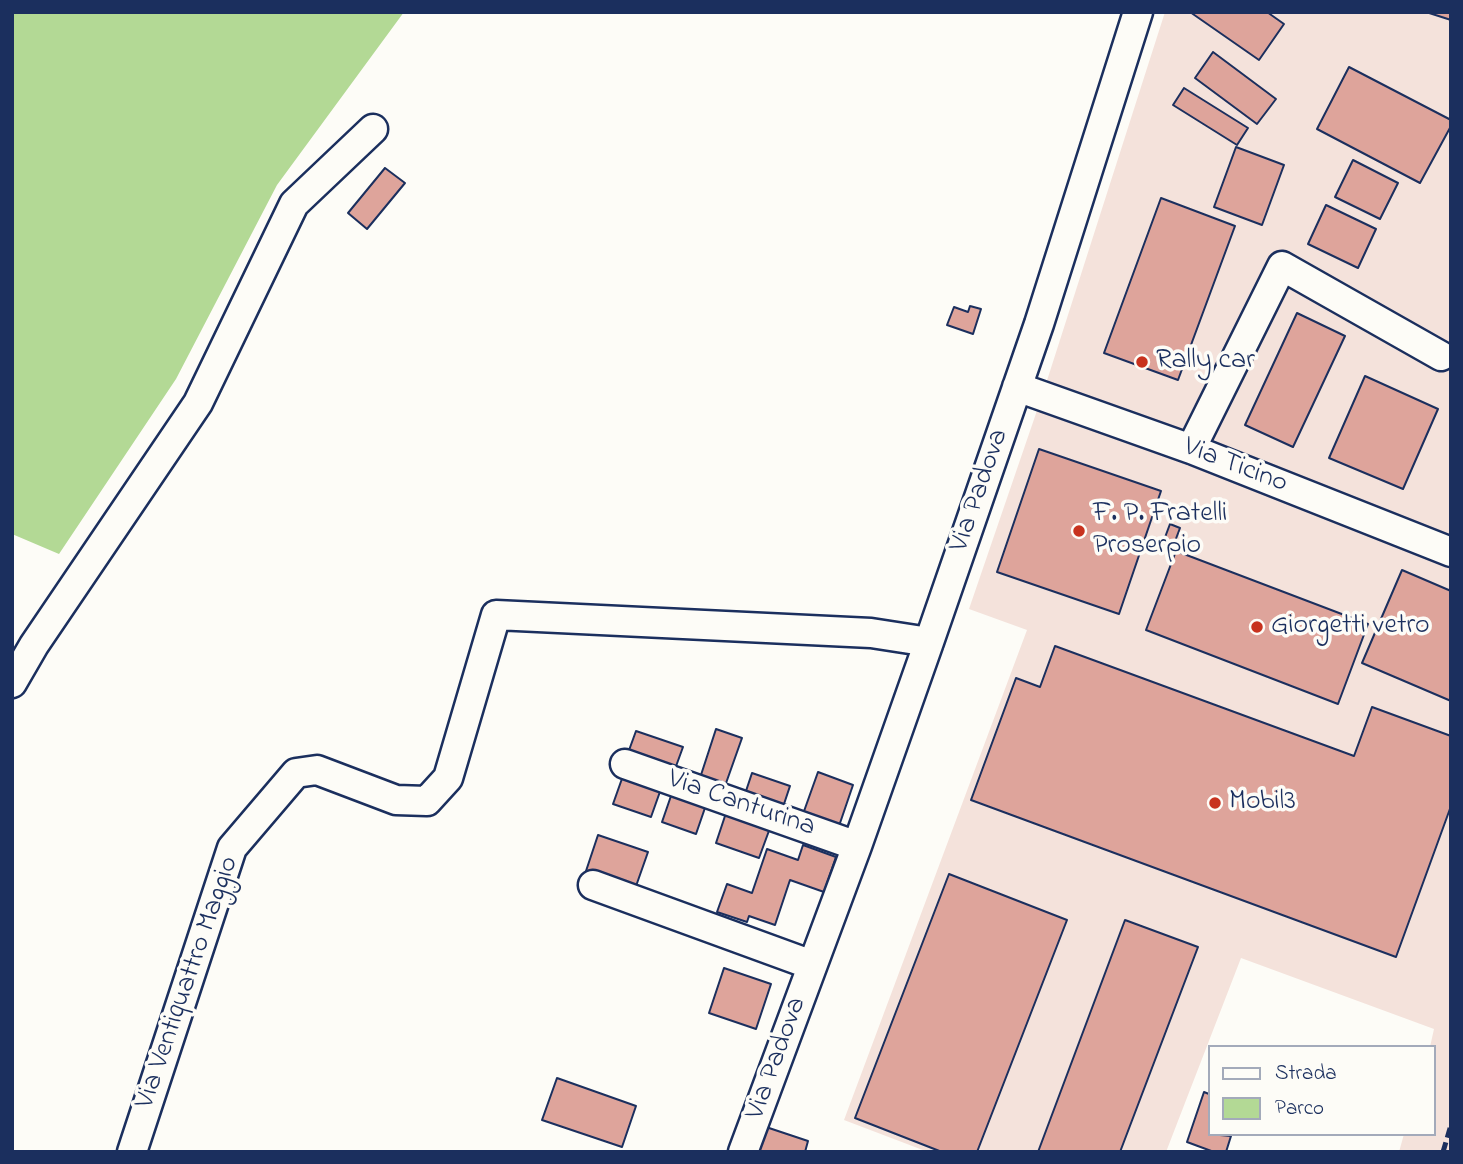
<!DOCTYPE html>
<style>
body{margin:0}
#map{position:relative;width:1463px;height:1164px;overflow:hidden;background:#fdfcf7;font-family:"Indie Flower",sans-serif}
canvas{display:block}
.frame{position:absolute;inset:0;border:14px solid #1b2f5e;pointer-events:none}
.legend{position:absolute;left:1208px;top:1045px;width:228px;height:91px;box-sizing:border-box;background:#fdfcf7;border:2px solid #a3aaba;margin:0;padding:9px 12px;list-style:none;font-size:21px;color:#1b2f5e}
.legend li{display:flex;align-items:center;gap:14px;height:35px}
.legend b{width:35px;border:2px solid #a3aaba}
</style>
<div id="map">
<canvas width="1463" height="1164"></canvas>
<div class="frame"></div>
<ul class="legend">
<li><b style="height:9px;background:#fdfcf7"></b>Strada</li>
<li><b style="height:19px;background:#b3d995"></b>Parco</li>
</ul>
</div>
<script>
const g = document.querySelector('canvas').getContext('2d');
g.lineJoin = 'round';
function paint(path, color) { g.fillStyle = color; g.fill(path, 'evenodd'); }
const toPath = rows => new Path2D(rows.map(r => 'M' + r).join(''));
function trace(path, color, width, dash) { g.strokeStyle = color; g.lineWidth = width; g.lineCap = dash ? 'butt' : 'round'; g.setLineDash(dash || []); g.stroke(path); }
function write(font, color, halo, rows, align = 'center') {
  g.font = font + ' "Indie Flower",sans-serif'; g.lineWidth = 7; g.setLineDash([]); g.textBaseline = 'middle'; g.strokeStyle = halo; g.fillStyle = color; for (const [text, x, y, turn = 0] of rows) {
    g.save(); g.translate(x, y); g.rotate((+turn || 0) * Math.PI / 180); g.textAlign = isNaN(turn) ? turn : align; if (halo) g.strokeText(text, 0, 0); g.fillText(text, 0, 0); g.restore();
  }
}
paint(toPath([
 [1165,12,1451,12,1451,1152,1399,1152,1404,1134,1433,1134,1433,1047,1430,1047,1434,1029,1241,958,1166,1152,928,1152,844,1120,1027,630,969,609,1043,393]
]), '#f4e2db');
paint(toPath([
 [12,12,404,12,277,185,176,379,59,554,12,534]
]), '#b3d995');
const building = toPath([
 [1190,12,1267,12,1284,24,1259,60,1190,12],
 [1426,12,1451,12,1451,20,1426,12],
 [1213,52,1276,99,1257,124,1195,78,1213,52],
 [1349,67,1451,120,1451,126,1420,183,1317,129,1349,67],
 [1184,88,1248,128,1237,145,1173,105,1184,88],
 [1236,147,1284,165,1262,225,1214,207,1236,147],
 [1353,160,1398,183,1380,219,1335,197,1353,160],
 [385,168,405,183,367,229,348,213,385,168],
 [1161,198,1235,226,1178,380,1104,353,1161,198],
 [1326,205,1376,229,1358,268,1308,244,1326,205],
 [970,306,981,309,973,334,947,325,954,307,968,312,970,306],
 [1297,313,1345,336,1293,447,1245,425,1297,313],
 [1365,376,1438,409,1403,489,1329,458,1365,376],
 [1039,449,1161,491,1119,614,997,572,1039,449],
 [1170,524,1180,528,1171,552,1161,548,1170,524],
 [1176,551,1368,624,1338,704,1146,630,1176,551],
 [1402,570,1451,591,1451,701,1362,663,1402,570],
 [1055,646,1354,756,1372,707,1451,736,1451,806,1396,957,971,800,1016,678,1040,687,1055,646],
 [716,729,742,738,725,786,700,778,716,729],
 [636,731,683,747,675,769,628,753,636,731],
 [818,772,853,785,839,826,803,814,818,772],
 [624,773,662,786,651,817,613,804,624,773],
 [752,773,790,786,783,807,745,794,752,773],
 [672,793,706,805,696,834,662,822,672,793],
 [726,813,770,828,759,858,716,843,726,813],
 [598,835,648,852,635,889,586,871,598,835],
 [803,845,836,857,824,892,790,880,775,925,749,916,747,922,717,912,727,884,752,893,767,849,798,860,803,845],
 [949,874,1067,920,977,1152,942,1152,855,1118,949,874],
 [1125,920,1198,947,1120,1152,1038,1152,1125,920],
 [724,968,771,984,756,1029,709,1013,724,968],
 [557,1078,636,1106,622,1147,542,1120,557,1078],
 [1204,1092,1209,1094,1209,1134,1231,1136,1226,1152,1214,1152,1187,1142,1204,1092],
 [766,1127,808,1141,805,1152,757,1152,766,1127]
]);
paint(building, '#dea49b');
trace(building, '#1b2f5e', 2);
const minor = toPath([
 [1017,387,1191,449,1451,552],
 [1191,449,1282,266,1441,356],
 [12,683,34,645,198,403,294,204,373,129],
 [625,764,857,846],
 [593,885,812,965],
 [132,1152,232,848,296,773,317,770,396,800,427,801,448,778,496,615,871,633,929,642],
 [743,1152,857,846,929,642,1039,324,1138,12]
]);
trace(minor, '#1b2f5e', 33);
trace(minor, '#fdfcf7', 28);
trace(toPath([
 [1443,1152,1451,1125]
]), '#1b2f5e', 5, [10, 5]);
for (const [x, y, r, color] of [
 [1142,362,7,"#c8321e"],
 [1079,531,7,"#c8321e"],
 [1257,627,7,"#c8321e"],
 [1215,803,7,"#c8321e"]
]) { const dot = new Path2D(); dot.arc(x, y, r, 0, 2 * Math.PI); g.fillStyle = color; g.fill(dot); trace(dot, '#fdfcf7', 2.5); }
write('28px', '#1b2f5e', '#fdfcf7', [
 ["Rally car",1156,362],
 ["F. P. Fratelli",1093,515],
 ["Proserpio",1093,547],
 ["Giorgetti vetro",1271,627],
 ["Mobil3",1229,803]
], 'left');
write('28px', '#1b2f5e', '#fdfcf7', [
 ["Via Ticino",1235,467,21],
 ["Via Padova",981,491,-71],
 ["Via Canturina",741,805,19],
 ["Via Ventiquattro Maggio",189,983,-71],
 ["Via Padova",778,1059,-70]
]);
</script>
